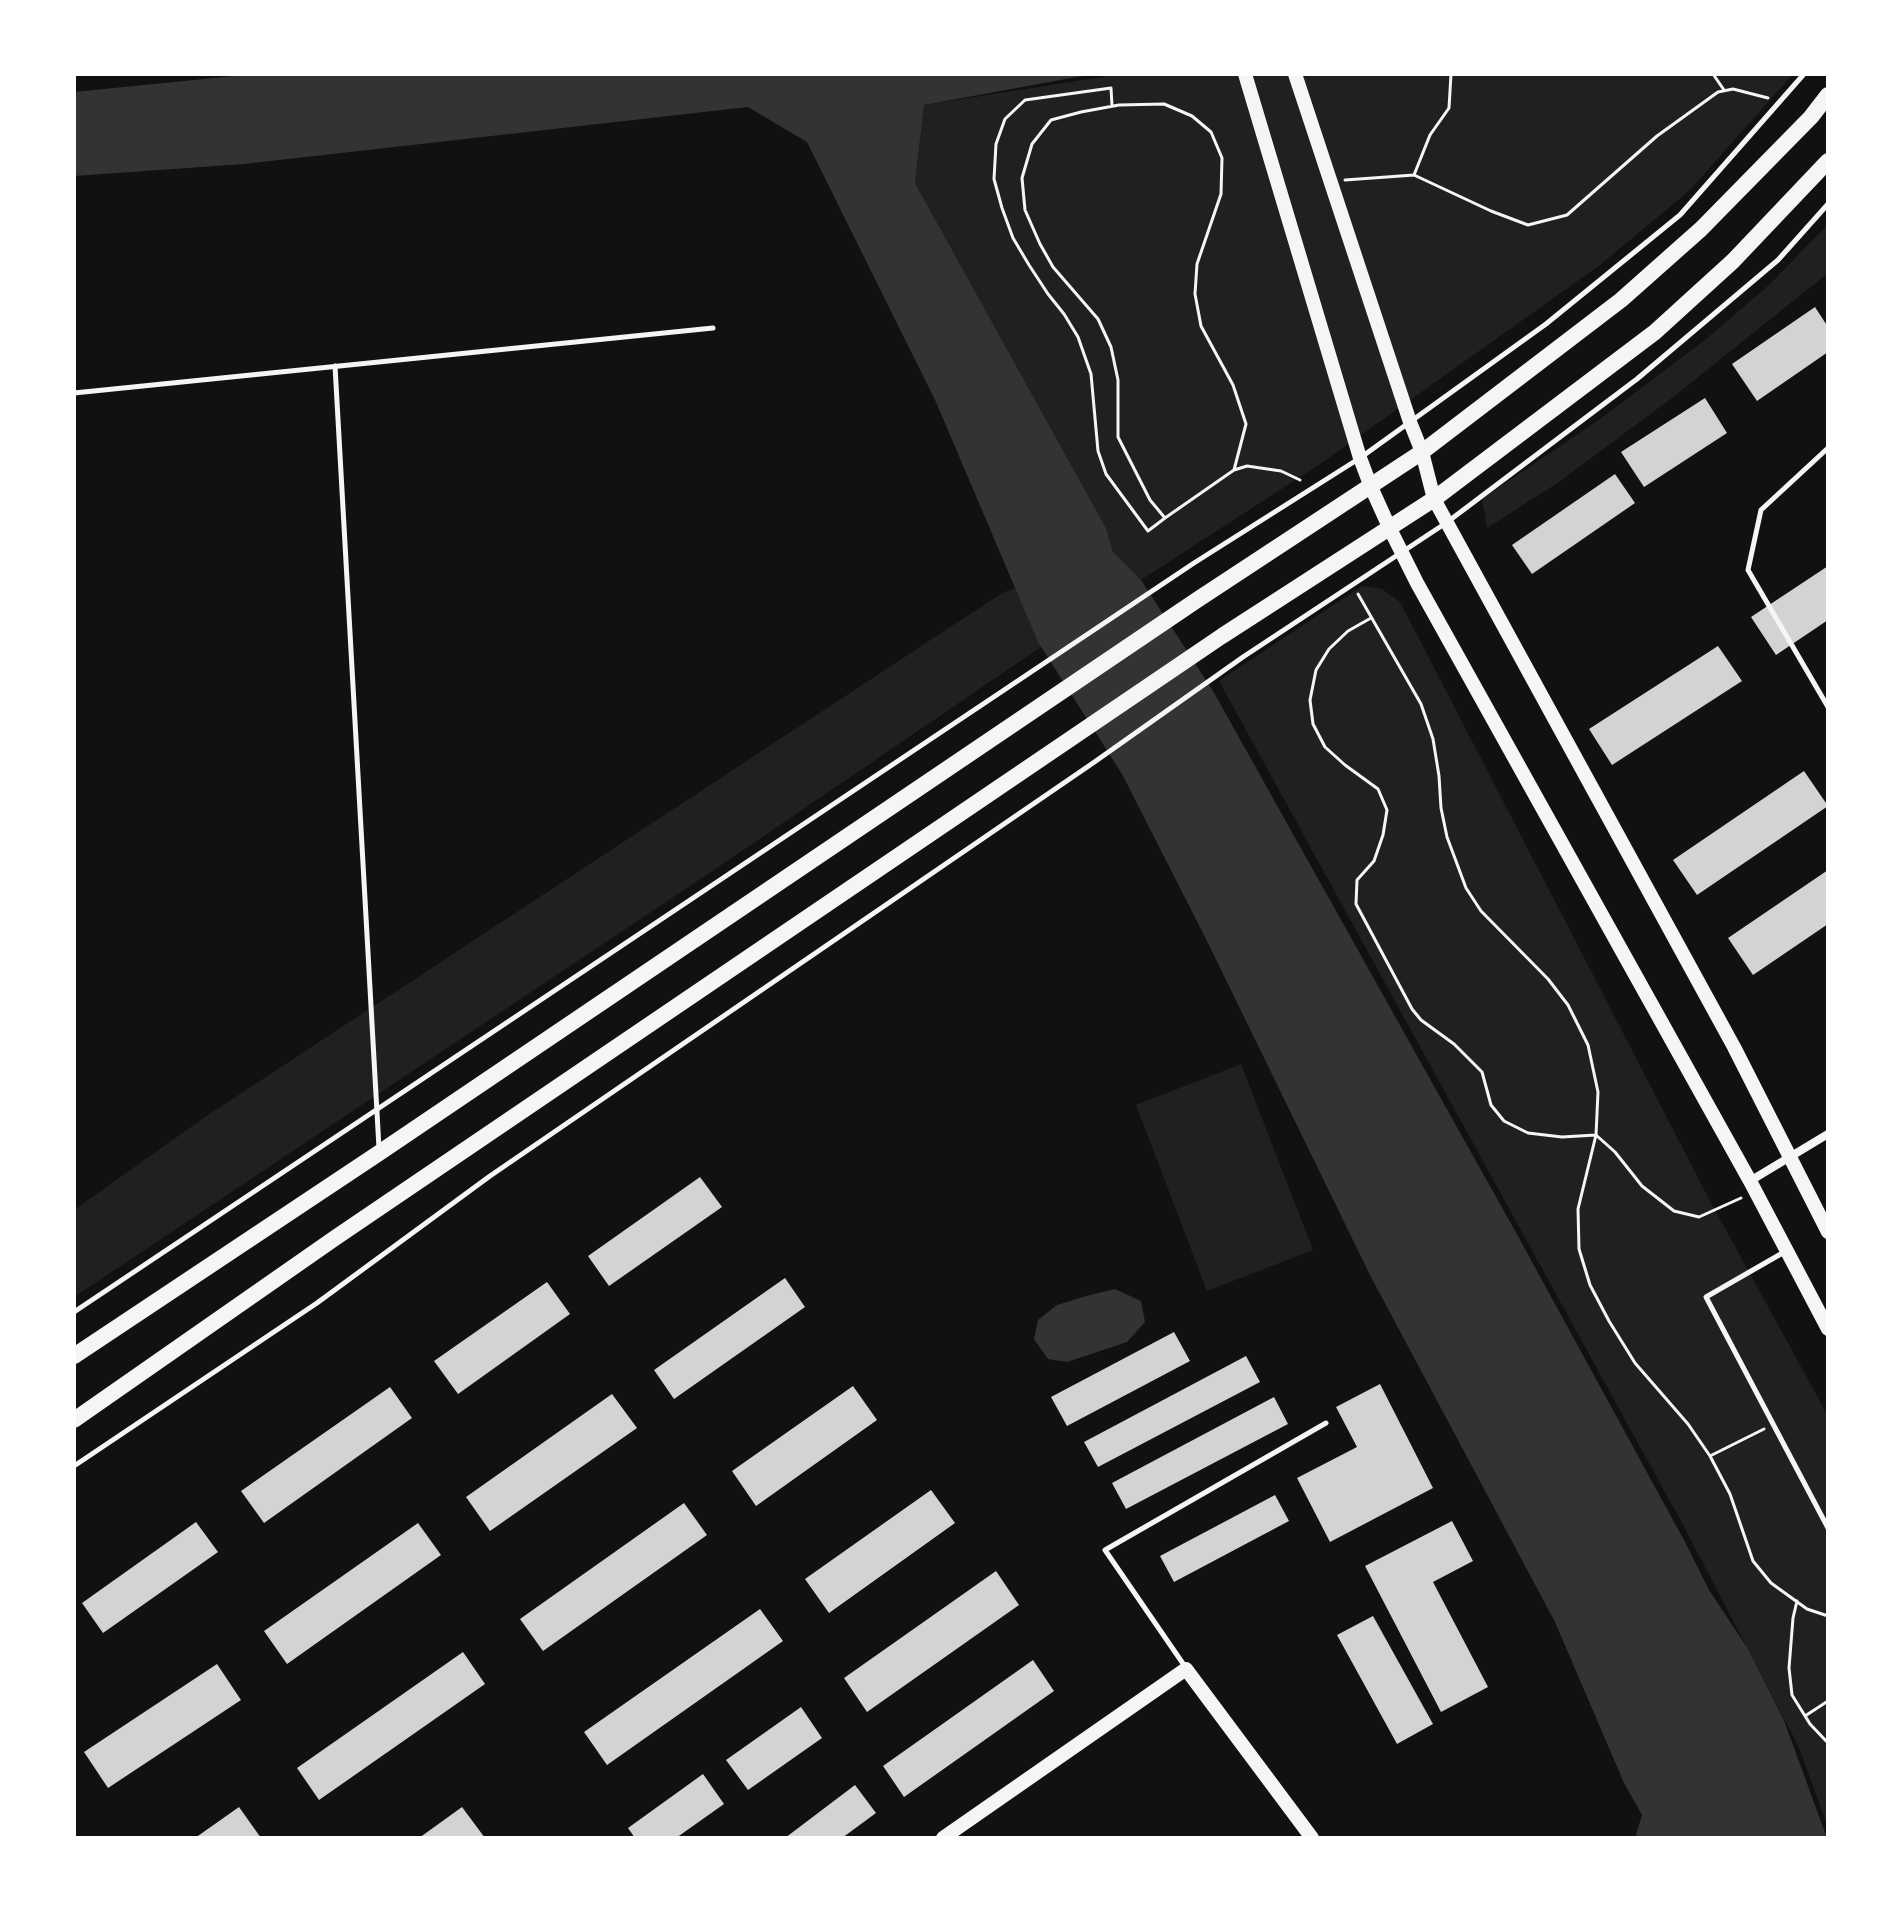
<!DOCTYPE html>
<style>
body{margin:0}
#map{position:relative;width:1902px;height:1912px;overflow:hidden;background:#111;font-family:Cabin,sans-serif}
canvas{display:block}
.frame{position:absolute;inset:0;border:76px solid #fff;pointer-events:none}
</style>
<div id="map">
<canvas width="1902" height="1912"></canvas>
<div class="frame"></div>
</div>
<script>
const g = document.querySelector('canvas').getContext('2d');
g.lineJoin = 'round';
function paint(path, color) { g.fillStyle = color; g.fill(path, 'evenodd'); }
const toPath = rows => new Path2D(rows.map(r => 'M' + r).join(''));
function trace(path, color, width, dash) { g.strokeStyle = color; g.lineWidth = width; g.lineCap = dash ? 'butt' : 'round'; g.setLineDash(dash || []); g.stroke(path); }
paint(toPath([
 [1121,74,1793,74,1689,191,1600,265,1323,462,1141,580,1113,552,1106,528,915,183,924,105],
 [1828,224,1828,273,1672,398,1559,482,1487,528,1482,499,1600,419,1706,339,1769,285],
 [1362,586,1382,589,1400,602,1709,1199,1828,1416,1828,1827,1798,1745,1683,1525,1219,681],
 [1015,588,1041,647,717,868,74,1297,74,1210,205,1117,1002,593],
 [1241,1064,1313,1250,1207,1291,1136,1105]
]), '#202020');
paint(toPath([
 [254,74,1093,74,924,105,915,183,1106,528,1113,552,1141,580,1213,691,1519,1238,1685,1542,1709,1590,1748,1649,1783,1718,1827,1838,1635,1838,1642,1815,1624,1783,1555,1622,1370,1275,1206,939,1122,774,1038,642,936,402,807,142,748,107,244,164,74,176,74,92],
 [1115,1289,1141,1301,1145,1322,1127,1342,1067,1362,1048,1359,1034,1339,1038,1320,1057,1305,1090,1295]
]), '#333');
paint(toPath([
 [1815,307,1828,327,1828,352,1757,401,1732,364],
 [1705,398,1727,433,1644,487,1621,452],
 [1615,474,1635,503,1532,574,1512,545],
 [1828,566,1828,620,1776,655,1751,617],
 [1718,646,1742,681,1612,765,1589,729],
 [1804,771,1828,806,1697,895,1673,860],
 [1828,870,1828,924,1753,975,1728,938],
 [700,1177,722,1207,609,1286,588,1256],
 [785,1278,805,1307,674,1399,654,1370],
 [547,1282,570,1314,458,1394,434,1361],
 [1174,1332,1190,1361,1067,1426,1051,1397],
 [1246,1356,1260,1382,1098,1467,1084,1442],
 [1380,1384,1433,1488,1330,1542,1297,1478,1357,1447,1336,1407],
 [853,1386,877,1420,756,1506,732,1471],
 [390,1387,412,1418,264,1523,241,1491],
 [612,1394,637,1428,490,1531,466,1497],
 [1274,1397,1288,1424,1126,1509,1112,1483],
 [931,1490,955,1523,829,1613,805,1579],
 [1275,1495,1289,1521,1174,1582,1160,1556],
 [684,1503,707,1535,543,1651,520,1619],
 [1452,1521,1473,1561,1433,1582,1488,1687,1441,1712,1365,1566],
 [196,1522,218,1552,103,1633,82,1603],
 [418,1523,441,1555,287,1664,264,1631],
 [996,1571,1019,1605,867,1712,844,1678],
 [760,1609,783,1641,607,1765,584,1732],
 [1373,1616,1433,1724,1397,1744,1337,1635],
 [463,1652,485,1684,319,1800,297,1768],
 [1033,1660,1054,1691,904,1797,883,1766],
 [217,1664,241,1700,108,1788,84,1752],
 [801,1707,822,1738,748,1790,726,1760],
 [703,1774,724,1804,676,1838,635,1838,628,1828],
 [855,1785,876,1813,842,1838,785,1838],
 [239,1807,261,1838,195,1838],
 [462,1807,485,1838,419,1838]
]), '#d3d3d3');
trace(toPath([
 [1713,74,1724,90],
 [1112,106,1111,88,1025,100,1005,119,996,144,994,179,1002,208,1013,238,1029,265,1048,294,1064,314,1078,337,1091,374,1098,451,1106,474,1148,531,1165,518],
 [1414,175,1430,135,1449,108,1451,74],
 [1345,180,1414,175,1491,211,1528,225,1567,215,1657,136,1718,92,1733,89,1768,98],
 [1234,470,1246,424,1233,385,1201,326,1195,294,1197,264,1221,194,1222,158,1211,132,1192,116,1164,104,1119,105,1081,112,1051,120,1032,144,1022,178,1025,210,1040,244,1053,267,1098,319,1111,347,1118,380,1118,437,1150,500,1165,518,1234,470,1247,466,1281,471,1300,480],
 [1358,594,1421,704,1433,739,1439,776,1441,808,1447,837,1466,888,1481,911,1548,979,1568,1005,1588,1045,1598,1092,1596,1135,1578,1209,1579,1249,1590,1285,1609,1321,1635,1363,1688,1424,1710,1456,1730,1494,1753,1561,1771,1583,1807,1609,1828,1616],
 [1371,618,1348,631,1329,649,1316,670,1310,700,1313,724,1325,747,1345,765,1378,789,1387,810,1383,835,1374,861,1357,880,1356,904,1412,1009,1421,1020,1454,1044,1482,1072,1491,1105,1504,1121,1528,1133,1562,1137,1596,1135,1615,1152,1642,1186,1674,1211,1699,1217,1741,1198],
 [1710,1456,1764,1429],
 [1797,1601,1793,1618,1789,1668,1792,1695,1810,1724,1828,1743],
 [1805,1716,1828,1701]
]), '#f5f5f5', 3);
trace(toPath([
 [335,366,379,1148],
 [74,393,713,328],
 [1828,448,1761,510,1748,570,1828,707],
 [1786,1251,1706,1297,1828,1528],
 [74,1312,1194,563,1360,458,1546,324,1680,215,1804,74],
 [74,1466,317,1303,490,1176,1093,763,1243,657,1446,523,1637,379,1778,260,1828,204],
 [1186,1668,1105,1550,1326,1423]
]), '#f5f5f5', 5);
trace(toPath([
 [1750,1181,1828,1134]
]), '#f5f5f5', 8);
trace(toPath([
 [943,1838,1186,1669,1312,1838]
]), '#f5f5f5', 14);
trace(toPath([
 [1245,74,1360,458,1371,487,1390,529,1417,583,1750,1181,1828,1329],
 [1295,74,1410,422,1422,452,1434,499,1734,1047,1828,1232]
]), '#f5f5f5', 14);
trace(toPath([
 [74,1356,379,1153,1197,600,1422,452,1621,300,1701,229,1811,117,1828,95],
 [74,1420,335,1238,1222,636,1434,499,1655,332,1733,261,1828,161]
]), '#f5f5f5', 16);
</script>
